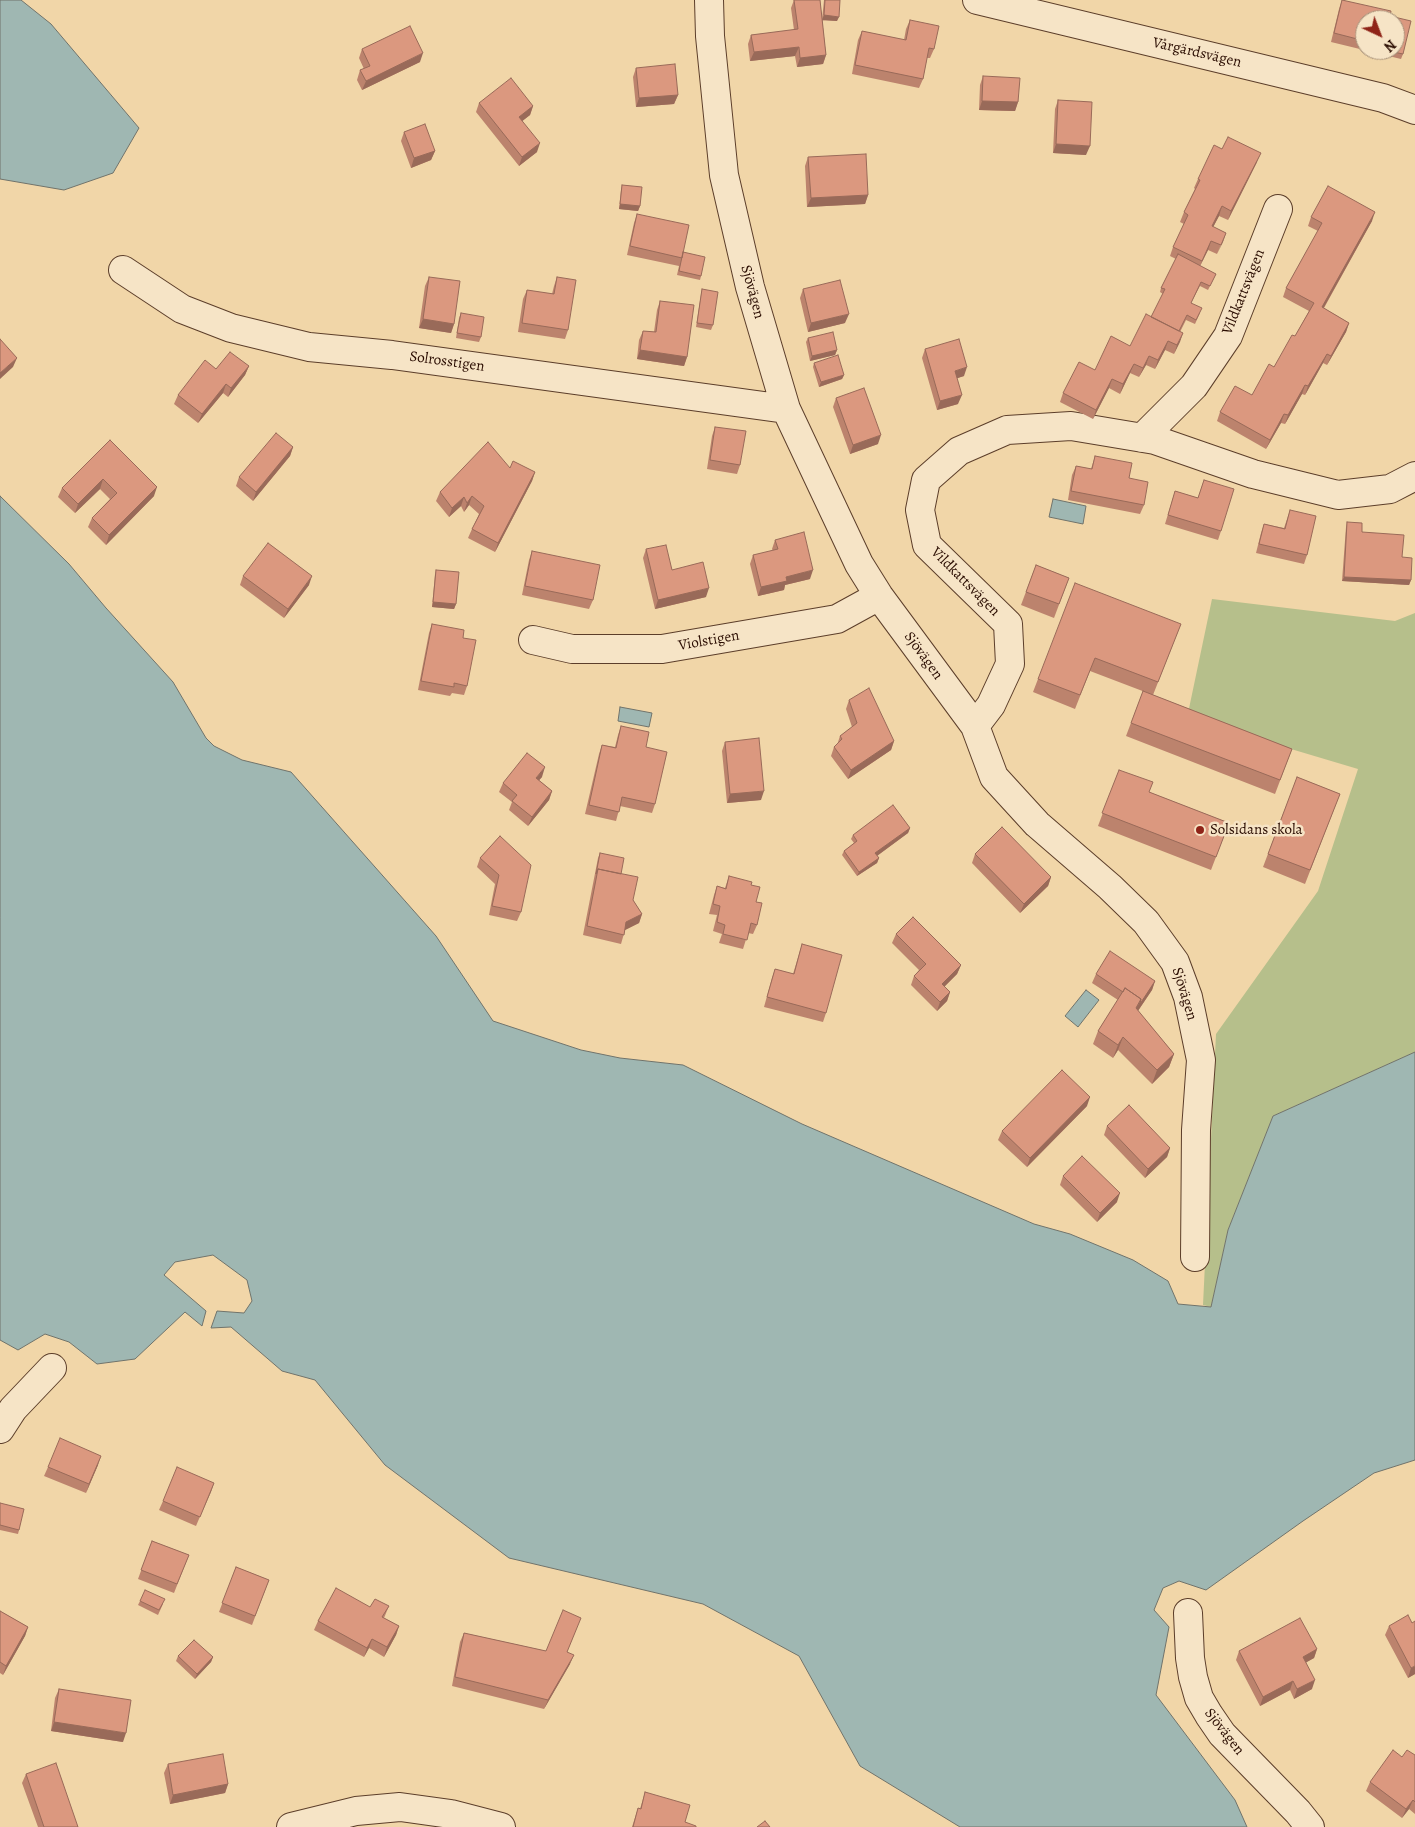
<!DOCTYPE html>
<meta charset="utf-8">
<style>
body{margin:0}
#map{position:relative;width:1415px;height:1827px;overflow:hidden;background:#f1d6a8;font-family:Alegreya,serif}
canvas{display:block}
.north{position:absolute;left:1355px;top:10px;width:50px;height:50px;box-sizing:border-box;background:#f6e4c6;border:1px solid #a48e77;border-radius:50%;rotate:137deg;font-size:14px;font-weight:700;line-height:20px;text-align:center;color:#2a0c00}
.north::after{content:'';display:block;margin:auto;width:18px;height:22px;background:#8f2418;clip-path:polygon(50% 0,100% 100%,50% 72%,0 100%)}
</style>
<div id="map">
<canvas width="1415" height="1827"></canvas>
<div class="north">N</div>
</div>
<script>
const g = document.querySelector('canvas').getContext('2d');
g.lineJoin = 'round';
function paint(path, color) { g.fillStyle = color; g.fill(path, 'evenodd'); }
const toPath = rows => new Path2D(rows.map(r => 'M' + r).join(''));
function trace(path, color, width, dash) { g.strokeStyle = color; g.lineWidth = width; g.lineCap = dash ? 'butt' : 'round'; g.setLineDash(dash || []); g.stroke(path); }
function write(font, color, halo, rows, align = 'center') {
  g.font = font + ' Alegreya,serif'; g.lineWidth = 5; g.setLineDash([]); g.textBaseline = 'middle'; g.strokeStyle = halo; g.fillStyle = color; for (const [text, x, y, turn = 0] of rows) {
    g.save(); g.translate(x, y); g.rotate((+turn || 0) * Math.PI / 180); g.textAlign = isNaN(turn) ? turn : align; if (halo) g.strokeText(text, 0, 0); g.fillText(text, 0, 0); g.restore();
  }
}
paint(toPath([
 [1212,599,1395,621,1415,613,1415,1052,1273,1116,1228,1230,1211,1307,1203,1305,1216,1034,1318,891,1358,769,1187,718]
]), '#b6bf8b');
const water = toPath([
 [0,0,21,0,51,24,139,128,113,173,64,190,0,179,0,0],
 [0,496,69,564,106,608,173,682,206,738,214,746,242,760,291,772,436,936,493,1021,581,1050,620,1058,683,1065,802,1124,1034,1224,1070,1234,1133,1260,1168,1281,1178,1304,1211,1307,1228,1230,1273,1116,1415,1052,1415,1460,1374,1473,1303,1521,1206,1590,1179,1581,1163,1588,1154,1610,1169,1627,1156,1695,1235,1800,1247,1827,960,1827,860,1766,799,1656,703,1604,509,1558,385,1465,315,1380,282,1371,231,1327,211,1328,217,1311,244,1313,252,1301,247,1280,213,1255,175,1262,164,1275,206,1311,202,1326,185,1312,135,1359,97,1364,69,1342,45,1334,18,1350,0,1340,0,496],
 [1053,499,1086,506,1083,524,1049,517,1053,499],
 [620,707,652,713,649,727,618,721,620,707],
 [1086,990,1099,1000,1078,1027,1065,1016,1086,990]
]);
paint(water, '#9fb7b2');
trace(water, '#70736b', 1);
const minor = toPath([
 [709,0,710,36,724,175,750,287,786,409,859,564,879,596,975,726,994,777,1037,824,1110,887,1146,922,1175,962,1188,997,1201,1060,1196,1130,1195,1257],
 [977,0,1383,98,1415,110],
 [123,270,182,309,231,328,309,347,392,355,786,409],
 [1142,438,1194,386,1228,336,1278,209],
 [533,640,572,649,662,649,837,619,879,596],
 [975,726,991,705,1010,664,1008,624,927,545,920,510,926,480,959,451,1007,430,1071,426,1155,440,1253,474,1338,495,1390,489,1415,476],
 [0,1429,13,1409,52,1368],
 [1188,1613,1190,1658,1193,1677,1199,1698,1209,1715,1222,1734,1298,1812,1310,1827],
 [291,1827,356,1811,400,1807,451,1814,501,1827]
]);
trace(minor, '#5c3e2a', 30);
trace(minor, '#f6e4c6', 28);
paint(toPath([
 [794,0,820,0,826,55,823,64,797,67,795,56,750,61,748,44,751,35,794,30,791,8],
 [824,0,840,0,837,21,822,20],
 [1342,0,1390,16,1403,54,1401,59,1331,42,1339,9],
 [1365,20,1395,50,1365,50],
 [910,20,934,49,930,58,927,58,923,79,919,88,852,74,858,40,862,31,904,40,906,29],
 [362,49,420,62,362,90,357,80,360,70,364,69,359,58],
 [636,68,678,95,674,104,636,107,633,77],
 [983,76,1018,102,1015,111,979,110,980,85],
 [1058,100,1086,155,1053,153,1055,109],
 [479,103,533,106,530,115,522,121,537,152,519,166,476,112],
 [404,132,435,151,431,160,411,168,401,141],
 [1222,149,1257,162,1228,220,1219,216,1213,227,1226,233,1217,254,1208,250,1200,266,1216,274,1208,290,1200,286,1191,303,1200,313,1195,324,1186,320,1180,332,1183,333,1174,354,1165,350,1155,369,1146,365,1139,377,1130,373,1120,394,1109,388,1093,419,1060,402,1063,393,1095,370,1130,346,1151,317,1163,294,1160,292,1161,288,1176,259,1170,256,1173,247,1184,224,1180,222,1184,212,1195,189,1194,188,1198,179],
 [808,157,868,195,865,204,807,207,805,166],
 [622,185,640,206,638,211,619,209,621,190],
 [637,214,683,252,701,276,700,280,677,275,679,266,627,255,634,223],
 [1311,217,1372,221,1324,308,1349,323,1346,332,1327,365,1323,363,1305,395,1302,394,1285,424,1281,423,1266,449,1217,421,1220,412,1252,395,1274,367,1295,336,1309,311,1283,297,1286,288,1318,231,1308,226],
 [429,277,454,324,451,333,419,328,425,286],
 [557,277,568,330,565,339,518,332,523,299,527,290,552,294,554,286],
 [702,289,713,325,711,330,696,327,701,294],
 [803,289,845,323,808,332,800,298],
 [660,301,687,357,684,366,637,359,639,340,643,331,654,332,657,310],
 [461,313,481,337,479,342,456,338,459,318],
 [808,338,837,350,835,355,810,361,806,342],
 [925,349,964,376,957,378,958,404,937,410,922,358],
 [814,363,844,375,842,379,819,387,813,367],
 [249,366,245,375,228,397,223,393,198,423,174,404,178,395,216,369],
 [836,398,878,444,850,454,833,407],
 [715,427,740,465,737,474,707,469,712,436],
 [110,440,154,496,106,545,88,527,92,518,110,499,100,489,75,513,58,497,62,488],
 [293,447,290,456,253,501,236,486,239,477],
 [1095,456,1144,505,1140,514,1068,500,1072,475,1076,466,1091,469],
 [535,472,532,481,495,552,468,538,472,529,479,514,469,505,464,512,461,506,449,517,436,501,440,492],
 [1204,480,1221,531,1218,540,1165,524,1175,491,1198,498],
 [1290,510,1307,555,1304,564,1256,553,1261,533,1264,524,1284,528],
 [1347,522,1362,532,1402,557,1411,580,1409,585,1342,581,1346,527],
 [775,540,810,579,785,585,784,590,758,596,750,564,753,555,773,551,772,549],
 [646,549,672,570,706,597,655,609,643,558],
 [532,551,593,600,589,609,522,595,529,560],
 [1036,565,1069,578,1054,618,1021,605],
 [436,570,456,604,454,609,432,607,435,574],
 [243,576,309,585,284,618,240,585],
 [432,624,463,638,467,686,464,695,452,693,450,696,418,690,429,633],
 [1181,624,1153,695,1090,671,1075,709,1033,692,1038,679],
 [1143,691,1292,749,1275,794,1126,736],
 [849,700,894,741,891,750,848,779,831,756,834,747,837,745,840,736,852,727,846,709],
 [621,726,646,747,655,804,652,813,620,806,616,821,585,814,599,754,602,745,615,747,618,735],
 [725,742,761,800,727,803,722,751],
 [1119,770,1149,792,1229,823,1211,870,1098,826],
 [542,777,539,780,552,791,549,800,528,826,509,810,512,802,499,792,503,783],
 [1297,777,1340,794,1305,884,1263,867],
 [910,828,908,833,877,856,879,858,877,863,857,876,842,855,844,851,854,843,851,839,853,835],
 [500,836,521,912,517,921,489,915,495,884,477,867,480,858],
 [600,853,621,874,633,900,642,914,639,923,625,930,621,944,583,935,598,858],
 [975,854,1051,877,1048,886,1020,913,972,863],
 [729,876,751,885,756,902,757,925,753,934,748,933,743,949,719,943,722,934,713,931,717,915,709,914,714,895,717,886,725,888],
 [896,934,961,965,957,974,944,987,950,992,947,1001,937,1011,911,985,914,976,919,970,892,943],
 [802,944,826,1013,823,1022,764,1007,772,978,775,969,793,974],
 [1096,974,1155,981,1152,990,1138,1011,1174,1054,1169,1067,1152,1084,1118,1050,1113,1058,1093,1044,1098,1031,1118,1000,1092,983],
 [1087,1106,1027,1167,998,1140,1002,1131],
 [1107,1126,1170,1148,1167,1157,1145,1178,1104,1135],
 [1063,1176,1117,1202,1097,1222,1060,1185],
 [98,1465,86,1493,44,1476,48,1467],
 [214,1483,196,1526,159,1510,163,1501],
 [0,1503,19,1530,18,1534,0,1530],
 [152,1541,189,1555,174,1593,138,1579],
 [236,1567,269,1580,252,1625,219,1612],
 [140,1601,163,1604,158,1615,138,1605],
 [389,1606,384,1618,399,1626,396,1635,384,1657,369,1648,364,1657,314,1630,318,1621,370,1607],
 [0,1611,28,1627,25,1636,3,1675,0,1673],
 [1389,1626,1415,1674,1408,1678,1385,1635],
 [577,1627,567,1652,570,1664,544,1709,452,1686,460,1642,464,1633,546,1651],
 [1317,1649,1314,1658,1306,1662,1312,1689,1294,1699,1290,1690,1260,1706,1236,1660,1239,1651],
 [178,1656,213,1657,211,1662,195,1679,176,1661],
 [59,1689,123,1742,51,1731,55,1698],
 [1415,1755,1415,1814,1409,1809,1402,1818,1366,1791,1370,1782,1402,1757],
 [168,1764,228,1784,225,1793,170,1804,164,1773],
 [26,1774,78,1827,38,1827,22,1783],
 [645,1792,685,1822,696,1827,632,1827,638,1808,640,1809]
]), '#bc836d');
paint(toPath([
 [824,15,839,17,837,21,822,20],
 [799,47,795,56,750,61,754,52],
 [423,53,420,62,362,90,366,81],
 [826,55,823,64,797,67,800,58],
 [678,95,674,104,636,107,639,98],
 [982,101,1018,102,1015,111,979,110],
 [533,106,530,115,516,126,519,117],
 [540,143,537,152,519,166,522,157],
 [1056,144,1090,146,1086,155,1053,153],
 [435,151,431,160,411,168,414,158],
 [1261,153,1257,162,1228,220,1231,211],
 [868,195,865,204,807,207,811,198],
 [620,204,640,206,638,211,619,209],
 [1222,206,1219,216,1209,235,1212,226],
 [1375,212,1372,221,1319,316,1322,307],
 [1226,233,1223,242,1217,254,1221,245],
 [1211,241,1208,250,1198,270,1202,261],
 [849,314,845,323,808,332,811,323],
 [423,319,454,324,451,333,419,328],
 [1349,323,1346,332,1327,365,1331,356],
 [1183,333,1180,342,1174,354,1177,345],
 [1168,341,1165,350,1155,369,1158,360],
 [640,350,687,357,684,366,637,359],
 [837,350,835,355,810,361,812,356],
 [1327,354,1323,363,1305,395,1308,386],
 [1149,356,1146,365,1139,377,1143,368],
 [17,358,13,367,0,379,0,373],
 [1134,364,1130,373,1120,394,1123,384],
 [249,366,245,375,228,397,231,388],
 [967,367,964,376,952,380,955,371],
 [844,375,842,379,819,387,821,382],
 [1112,379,1109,388,1093,419,1096,410],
 [226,384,223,393,198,423,202,414],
 [1305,385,1302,394,1285,424,1288,415],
 [962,395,958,404,937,410,940,401],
 [1284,414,1281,423,1266,449,1270,440],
 [881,435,878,444,850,454,853,445],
 [293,447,290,456,253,501,256,492],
 [535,472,532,481,495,552,498,543],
 [103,479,100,489,75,513,78,504],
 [157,487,154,496,106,545,109,535],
 [472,496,469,505,464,512,467,503],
 [464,497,461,506,449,517,452,508],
 [813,570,810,579,785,585,784,590,758,596,761,587,786,577],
 [312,576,309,585,284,618,288,609],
 [1344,577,1411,580,1409,585,1342,581],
 [709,588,706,597,655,609,658,600],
 [433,602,456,604,454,609,432,607],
 [894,741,891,750,848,779,851,770],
 [545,767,542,777,533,787,536,778],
 [552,791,549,800,528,826,532,817],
 [764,791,761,800,727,803,730,794],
 [910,828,908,833,874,858,875,853],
 [879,858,877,863,857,876,859,872],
 [1051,877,1048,886,1020,913,1024,904],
 [642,914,639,923,623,931,626,922],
 [961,965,957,974,938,993,942,984],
 [1155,981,1152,990,1131,1021,1136,1008],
 [950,992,947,1001,937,1011,940,1002],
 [1123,1037,1118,1050,1113,1058,1118,1045],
 [1174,1054,1169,1067,1152,1084,1157,1070],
 [1090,1097,1087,1106,1027,1167,1030,1158],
 [1170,1148,1167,1157,1145,1178,1148,1169],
 [1120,1193,1117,1202,1097,1222,1100,1213],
 [101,1456,98,1465,86,1493,89,1484],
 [214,1483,211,1492,196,1526,200,1517],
 [399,1626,396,1635,384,1657,387,1647],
 [28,1627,25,1636,3,1675,6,1666],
 [372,1639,369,1648,364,1657,367,1648],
 [1317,1649,1314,1658,1300,1666,1303,1657],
 [574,1655,570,1664,544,1709,548,1700],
 [213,1657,211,1662,195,1679,197,1674],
 [1415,1666,1415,1674,1408,1678,1411,1668],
 [1315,1680,1312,1689,1294,1699,1297,1689],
 [1293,1681,1290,1690,1260,1706,1263,1697],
 [54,1722,126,1733,123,1742,51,1731],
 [228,1784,225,1793,170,1804,173,1795],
 [1413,1800,1409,1809,1402,1818,1406,1809]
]), '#996a59');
const building = toPath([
 [794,0,820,0,826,55,800,58,799,47,754,52,751,35,798,29,794,0],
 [825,0,840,0,839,17,824,15,825,0],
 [1342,0,1391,11,1389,20,1365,20,1365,41,1334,33,1342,0],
 [1390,16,1411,21,1403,54,1384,50,1395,50,1395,20,1389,20,1390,16],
 [910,20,939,26,934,49,929,48,923,79,855,65,862,31,906,40,910,20],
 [410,26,423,53,366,81,360,70,370,66,362,49,410,26],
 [675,64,678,95,639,98,636,68,675,64],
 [983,76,1020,78,1018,102,982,101,983,76],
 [511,78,533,106,519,117,540,143,522,157,479,103,511,78],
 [1058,100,1092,102,1090,146,1056,144,1058,100],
 [425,124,435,151,414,158,404,132,425,124],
 [1228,137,1261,153,1231,211,1222,206,1212,226,1226,233,1221,245,1211,241,1202,261,1173,247,1188,215,1184,212,1200,180,1198,179,1214,145,1222,149,1228,137],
 [866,154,868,195,811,198,808,157,866,154],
 [622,185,642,187,640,206,620,204,622,185],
 [1328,186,1375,212,1322,307,1349,323,1331,356,1327,354,1308,386,1305,385,1288,415,1284,414,1270,440,1220,412,1235,386,1252,395,1269,364,1274,367,1292,335,1295,336,1314,303,1286,288,1322,223,1311,217,1328,186],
 [637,214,689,225,682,258,630,246,637,214],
 [683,252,705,257,701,276,679,271,683,252],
 [1178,254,1216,274,1210,286,1201,282,1191,303,1202,308,1196,320,1187,315,1179,331,1151,317,1165,289,1161,288,1178,254],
 [429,277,460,281,454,324,423,319,429,277],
 [557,277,576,280,568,330,522,323,527,290,554,294,557,277],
 [840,280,849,314,811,323,803,289,840,280],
 [702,289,718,292,713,325,697,323,702,289],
 [660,301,694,305,687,357,640,350,643,331,656,332,660,301],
 [461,313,484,317,481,337,457,333,461,313],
 [1146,314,1183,333,1177,345,1168,341,1158,360,1149,356,1143,368,1134,364,1123,384,1112,379,1096,410,1063,393,1079,362,1095,370,1111,336,1130,346,1146,314],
 [833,332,837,350,812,356,808,338,833,332],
 [0,339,17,358,0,373,0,339],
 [959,339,967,367,955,371,962,395,940,401,925,349,959,339],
 [230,352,249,366,231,388,226,384,202,414,178,395,205,360,216,369,230,352],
 [838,355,844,375,821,382,814,363,838,355],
 [864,388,881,435,853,445,836,398,864,388],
 [715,427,746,431,740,465,710,460,715,427],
 [276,433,293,447,256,492,239,477,276,433],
 [110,440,157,487,109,535,92,518,117,493,103,479,78,504,62,488,110,440],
 [488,442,510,468,513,461,535,472,498,543,472,529,484,506,472,496,467,503,464,497,452,508,440,492,488,442],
 [1095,456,1132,463,1129,478,1148,482,1144,505,1071,491,1076,466,1092,469,1095,456],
 [1204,480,1234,489,1221,531,1168,515,1175,491,1198,498,1204,480],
 [1290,510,1316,516,1307,555,1259,544,1264,524,1285,529,1290,510],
 [1347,522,1362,523,1362,532,1404,535,1402,557,1412,558,1411,580,1344,577,1347,522],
 [804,532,813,570,786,577,787,581,761,587,753,555,778,549,775,540,804,532],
 [268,543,312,576,288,609,243,576,268,543],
 [666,545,672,570,703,562,709,588,658,600,646,549,666,545],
 [532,551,600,565,593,600,525,586,532,551],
 [1036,565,1069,578,1059,604,1026,592,1036,565],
 [436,570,459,572,456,604,433,602,436,570],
 [1075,583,1181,624,1158,682,1095,658,1080,695,1038,679,1075,583],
 [432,624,464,630,463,638,476,640,467,686,454,683,454,687,421,681,432,624],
 [869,688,894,741,851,770,834,747,842,739,840,736,857,723,849,700,869,688],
 [1143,691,1292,749,1280,780,1131,723,1143,691],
 [621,726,649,732,646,747,667,752,655,804,622,797,619,812,589,805,602,745,616,748,621,726],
 [759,738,764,791,730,794,725,742,759,738],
 [527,753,545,767,536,778,552,791,532,817,512,801,517,795,503,783,527,753],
 [1119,770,1153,782,1149,792,1229,823,1216,857,1102,813,1119,770],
 [1297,777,1340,794,1310,870,1268,854,1297,777],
 [893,805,910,828,875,853,879,858,859,872,844,851,857,841,853,835,893,805],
 [1002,827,1051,877,1024,904,975,854,1002,827],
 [500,836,531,865,521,912,492,906,499,875,480,858,500,836],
 [600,853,624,858,621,874,598,869,596,874,600,853],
 [598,869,638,877,633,900,642,914,626,922,624,935,587,926,598,869],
 [729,876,752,882,751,885,760,887,756,902,762,903,757,925,751,923,747,940,723,934,725,925,717,922,720,906,713,904,717,886,726,889,729,876],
 [913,917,961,965,942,984,950,992,940,1002,914,976,926,964,896,934,913,917],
 [802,944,842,955,826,1013,767,997,775,969,794,974,802,944],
 [1110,951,1155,981,1140,1004,1141,999,1125,988,1123,992,1096,974,1110,951],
 [1125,988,1141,999,1136,1008,1174,1054,1157,1070,1123,1037,1118,1045,1098,1031,1125,988],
 [1062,1070,1090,1097,1030,1158,1002,1131,1062,1070],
 [1129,1105,1170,1148,1148,1169,1107,1126,1129,1105],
 [1082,1156,1120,1193,1100,1213,1063,1176,1082,1156],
 [60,1438,101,1456,89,1484,48,1467,60,1438],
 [177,1467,214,1483,200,1517,163,1501,177,1467],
 [0,1503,24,1509,19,1530,0,1525,0,1503],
 [152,1541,189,1555,177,1584,141,1570,152,1541],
 [236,1567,269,1580,255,1616,222,1603,236,1567],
 [336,1588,370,1607,375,1599,389,1606,382,1617,399,1626,387,1647,372,1639,367,1648,318,1621,336,1588],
 [145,1590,165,1599,159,1610,140,1601,145,1590],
 [563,1610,581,1618,567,1652,574,1655,548,1700,455,1677,464,1633,546,1651,563,1610],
 [0,1611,28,1627,6,1666,0,1662,0,1611],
 [1408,1615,1412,1623,1415,1621,1415,1666,1411,1668,1389,1626,1408,1615],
 [1300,1618,1317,1649,1303,1657,1315,1680,1297,1689,1293,1681,1263,1697,1239,1651,1300,1618],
 [194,1640,213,1657,197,1674,178,1656,194,1640],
 [59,1689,131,1700,126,1733,54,1722,59,1689],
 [1393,1750,1402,1757,1407,1750,1415,1755,1415,1802,1413,1800,1406,1809,1370,1782,1393,1750],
 [223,1754,228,1784,173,1795,168,1764,223,1754],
 [56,1763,78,1827,44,1827,26,1774,56,1763],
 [645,1792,690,1805,685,1822,696,1826,696,1827,633,1827,638,1808,641,1809,645,1792],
 [765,1821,770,1827,757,1827,765,1821]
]);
paint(building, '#db987f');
trace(building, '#996a59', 1);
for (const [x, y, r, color] of [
 [1200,830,5,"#8f2418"]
]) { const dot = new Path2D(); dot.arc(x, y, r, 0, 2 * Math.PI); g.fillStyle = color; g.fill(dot); trace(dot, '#f6e4c6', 2); }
write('15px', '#2a0c00', '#f6e4c6', [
 ["Vårgärdsvägen",1197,53,13],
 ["Sjövägen",752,292,75],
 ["Vildkattsvägen",1244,292,-68],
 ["Solrosstigen",447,362,8],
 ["Vildkattsvägen",965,582,45],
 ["Violstigen",709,641,-10],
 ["Sjövägen",923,656,54],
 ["Sjövägen",1184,994,73],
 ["Sjövägen",1224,1732,52]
]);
write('15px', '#2a0c00', '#f6e4c6', [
 ["Solsidans skola",1210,830]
], 'left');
</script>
